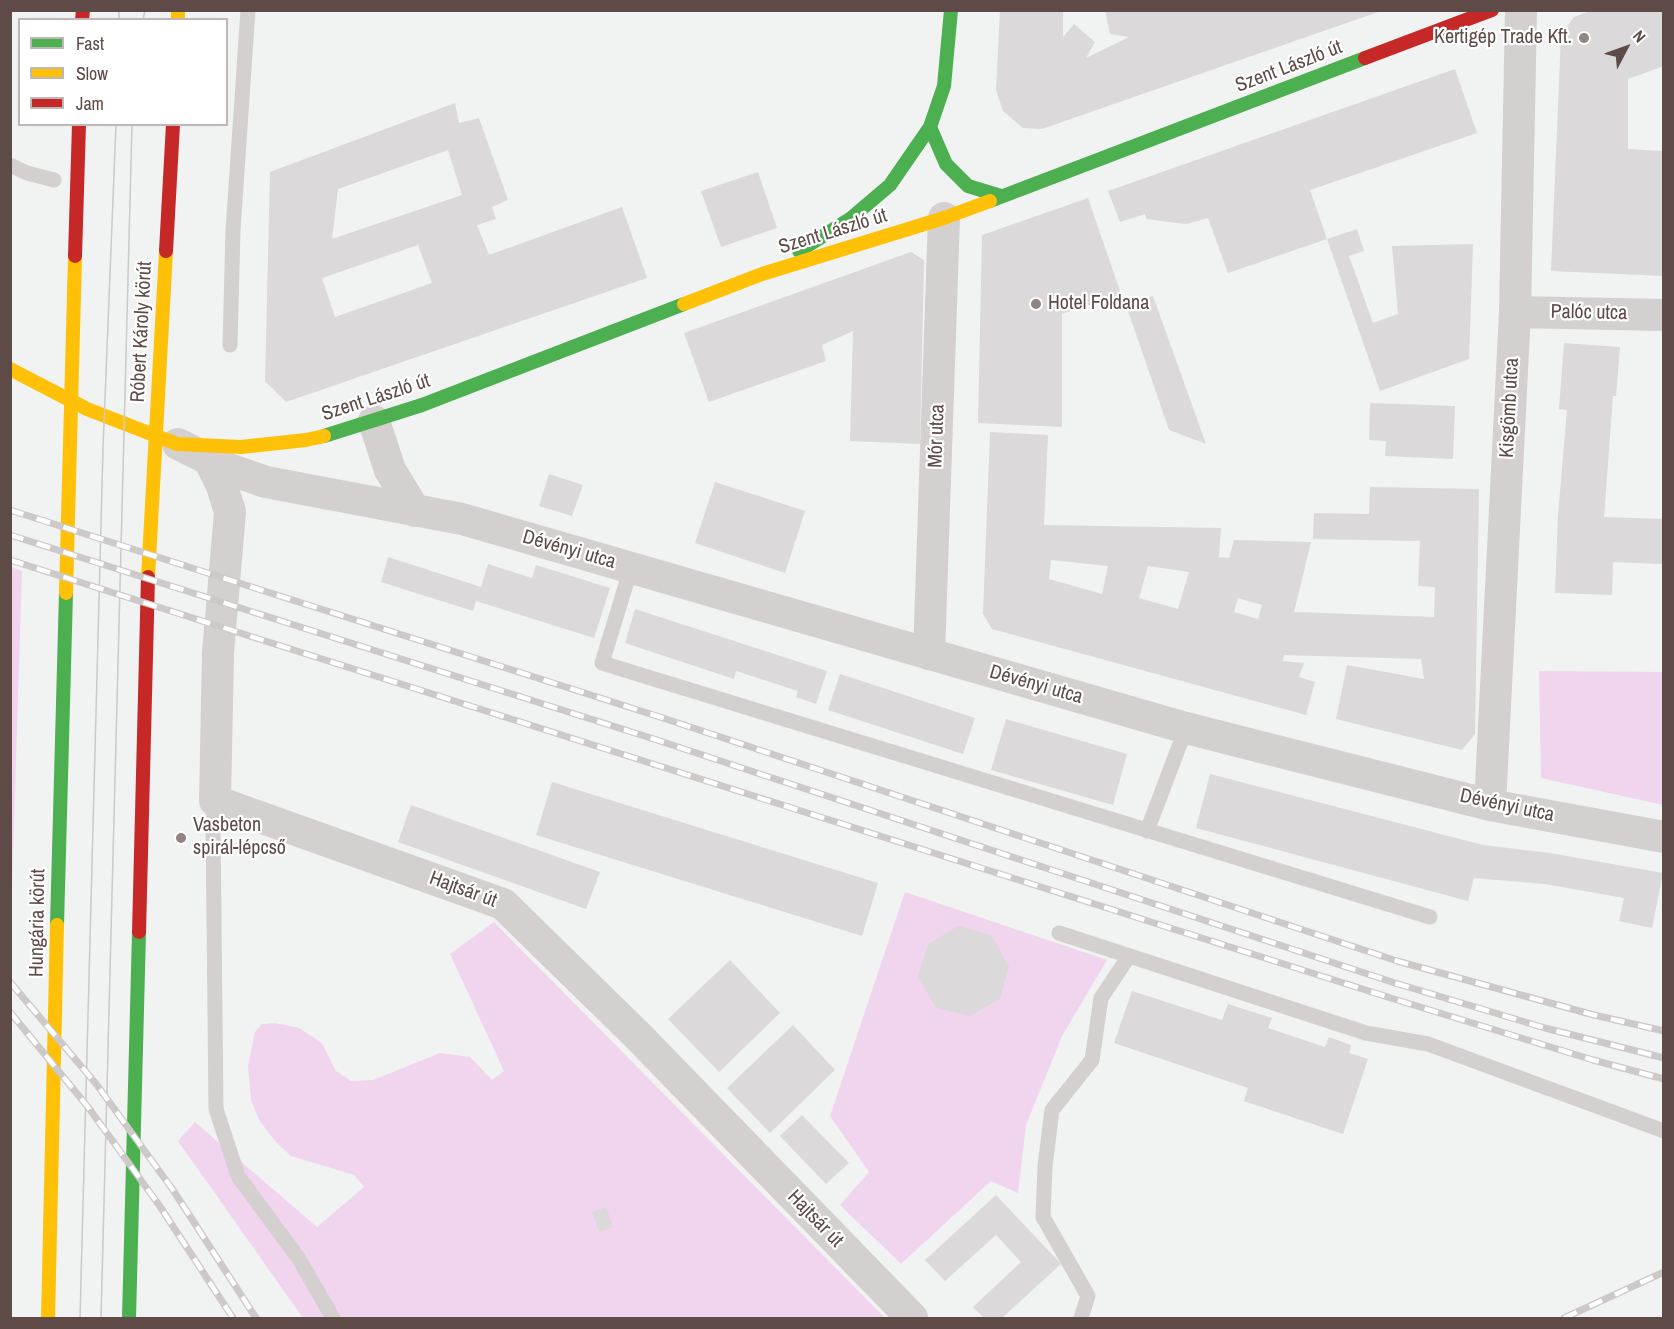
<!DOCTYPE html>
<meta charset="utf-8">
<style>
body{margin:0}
#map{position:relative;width:1674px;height:1329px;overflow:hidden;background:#f1f2f2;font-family:"Archivo Narrow",sans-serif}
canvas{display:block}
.frame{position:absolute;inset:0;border:12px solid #5e4b47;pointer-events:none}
.legend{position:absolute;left:18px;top:18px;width:210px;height:108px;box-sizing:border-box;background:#fff;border:2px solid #bfb7b5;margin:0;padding:8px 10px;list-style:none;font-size:18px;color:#5e4b47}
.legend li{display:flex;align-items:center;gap:12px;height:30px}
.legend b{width:30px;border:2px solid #bfb7b5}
.north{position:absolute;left:1596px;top:18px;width:60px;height:60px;-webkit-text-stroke:4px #fff;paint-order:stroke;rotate:49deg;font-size:16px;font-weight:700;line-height:24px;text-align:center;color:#5e4b47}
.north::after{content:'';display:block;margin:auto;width:21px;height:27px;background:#5e4b47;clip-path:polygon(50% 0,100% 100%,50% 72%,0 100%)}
</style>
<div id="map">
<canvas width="1674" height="1329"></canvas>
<div class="frame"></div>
<ul class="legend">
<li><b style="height:8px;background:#4caf50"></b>Fast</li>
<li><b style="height:8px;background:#ffc107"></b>Slow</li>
<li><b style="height:8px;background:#c62828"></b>Jam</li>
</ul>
<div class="north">N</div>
</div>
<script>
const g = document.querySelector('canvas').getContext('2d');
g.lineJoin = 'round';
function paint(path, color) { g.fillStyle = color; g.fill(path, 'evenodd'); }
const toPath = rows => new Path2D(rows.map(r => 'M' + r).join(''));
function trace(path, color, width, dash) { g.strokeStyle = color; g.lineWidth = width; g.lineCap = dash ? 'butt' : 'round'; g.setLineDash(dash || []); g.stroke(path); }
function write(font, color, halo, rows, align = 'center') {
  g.font = font + ' "Archivo Narrow",sans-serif'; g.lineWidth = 4.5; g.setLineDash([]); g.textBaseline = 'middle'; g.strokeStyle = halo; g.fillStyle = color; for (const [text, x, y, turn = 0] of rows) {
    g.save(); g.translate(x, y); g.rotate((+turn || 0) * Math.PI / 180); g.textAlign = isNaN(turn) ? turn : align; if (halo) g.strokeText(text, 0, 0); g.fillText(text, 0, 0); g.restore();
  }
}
paint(toPath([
 [11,567,22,571,11,919,10,567],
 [1539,671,1663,672,1663,805,1541,778],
 [905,892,1107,960,1062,1036,1026,1125,1018,1193,991,1181,901,1264,840,1205,869,1172,830,1116],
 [494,922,885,1318,303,1318,178,1141,195,1122,317,1227,364,1187,354,1175,291,1156,275,1141,259,1120,251,1099,248,1066,255,1032,262,1024,275,1023,299,1028,322,1043,336,1071,351,1081,373,1080,440,1053,470,1057,492,1080,504,1071,450,954]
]), '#f1d5ef');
paint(toPath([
 [1000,10,1063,10,1063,37,1074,24,1095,42,1086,58,1129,37,1110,34,1105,10,1381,11,1042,129,1023,128,1003,111,996,90],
 [1593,10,1664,10,1664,66,1628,79,1628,149,1663,151,1664,276,1551,271,1561,35,1574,17],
 [1455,69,1477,133,1310,190,1327,239,1228,273,1208,218,1186,224,1146,219,1145,214,1120,222,1108,191],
 [455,103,459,123,479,118,508,200,492,207,496,219,477,225,489,255,622,207,647,278,286,402,265,381,270,172],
 [448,150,462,195,332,239,338,189],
 [418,245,432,283,335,317,322,278],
 [758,172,777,228,721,247,701,191],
 [1088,198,1121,294,1062,314,1062,427,978,423,982,235],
 [1357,229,1364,251,1349,256,1373,323,1398,314,1392,246,1473,244,1469,359,1380,391,1327,239],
 [911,252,924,260,920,444,850,441,853,331,822,345,826,361,709,402,684,333],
 [1153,296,1206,444,1169,430,1126,305],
 [1564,343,1620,347,1616,396,1613,396,1604,517,1664,519,1664,564,1613,562,1612,595,1555,593,1558,515,1567,410,1559,409],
 [1370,403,1455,406,1453,459,1385,456,1386,441,1369,440],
 [990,432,1048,435,1044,525,1221,528,1219,557,1229,558,1234,540,1311,542,1294,612,1434,617,1435,587,1418,586,1420,541,1313,539,1314,513,1369,514,1370,487,1479,489,1475,734,1462,750,1336,719,1347,665,1424,679,1421,659,1284,655,1283,661,1304,663,1299,677,1315,682,1306,715,992,629,983,614],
 [1051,560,1108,566,1102,594,1049,579],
 [1148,566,1189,572,1178,609,1139,598],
 [1238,598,1262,605,1258,619,1234,612],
 [549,474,583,485,572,516,539,506],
 [715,482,805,511,785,573,695,543],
 [388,557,481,587,488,564,532,578,536,565,610,588,594,638,476,601,473,611,381,582],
 [635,609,827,671,816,704,796,697,798,691,736,671,734,679,625,643],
 [840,674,975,718,963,754,828,710],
 [1006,719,1127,754,1113,805,991,770],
 [1210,774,1483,845,1550,853,1663,873,1652,928,1619,921,1624,898,1545,884,1474,878,1468,901,1196,828],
 [552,782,878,883,862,936,536,835],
 [411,805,600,872,586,909,398,842],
 [958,926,991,935,1009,966,1000,999,970,1016,936,1008,918,977,928,944],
 [730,960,780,1013,719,1072,668,1019],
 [1132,991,1222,1020,1228,1004,1272,1018,1268,1028,1325,1047,1329,1037,1351,1045,1349,1053,1368,1059,1343,1134,1244,1101,1248,1088,1114,1043],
 [793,1025,835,1070,770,1133,727,1088],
 [802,1115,849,1163,826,1184,780,1136],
 [996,1195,1061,1264,1002,1318,984,1318,973,1307,1021,1262,996,1235,945,1281,925,1260],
 [606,1207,613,1227,599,1232,592,1212]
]), '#dbd9d9');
trace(toPath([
 [10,165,27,173,54,180],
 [230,345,233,230,248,10],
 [631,568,602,663,1430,917],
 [215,801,213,824,216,1109,238,1176,299,1259,333,1318],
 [1147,831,1186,728],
 [1059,933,1366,1033,1428,1044,1664,1131],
 [1081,1318,1088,1296,1043,1217,1045,1166,1052,1110,1092,1060,1101,998,1129,956]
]), '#d4d0cf', 15);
trace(toPath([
 [1515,312,1664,315],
 [374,421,390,470,415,511],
 [178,444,228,469,266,482,462,519,1186,728,1490,805,1664,837],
 [210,461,222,486,230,512,218,653,215,801,503,904,638,1036,912,1318],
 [929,654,944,218],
 [1490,805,1515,312,1521,10]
]), '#d4d0cf', 32);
trace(toPath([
 [930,127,946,164,968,186,1001,196],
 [990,201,1365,58],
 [799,251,850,219,890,185,930,127,944,86,951,10],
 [324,436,422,405,684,304],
 [57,925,66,593],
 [129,1318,139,932]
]), '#4caf50', 14);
trace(toPath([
 [178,10,178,20],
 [684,304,762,274,944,218,990,201],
 [10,369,87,409,177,444,241,447,306,440,324,436],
 [148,577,166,251],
 [66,593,75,256],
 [48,1318,57,925]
]), '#ffc107', 14);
trace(toPath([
 [82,20,83,10],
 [1365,58,1492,10],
 [166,251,173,124],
 [75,256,79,124],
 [139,932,148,577]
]), '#c62828', 14);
trace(toPath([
 [119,20,119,10],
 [143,20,145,10],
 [80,1318,103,448,116,124],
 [101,1318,132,124]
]), '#ccc9c8', 1.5);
const rail = toPath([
 [10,510,663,718,1397,961,1594,1015,1664,1031],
 [10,535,657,740,1395,983,1545,1028,1664,1058],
 [10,560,1394,999,1593,1060,1664,1079],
 [10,982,97,1085,173,1190,256,1318],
 [10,1012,88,1107,159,1205,233,1318],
 [1564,1318,1664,1272]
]);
trace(rail, '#ccc9c8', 7);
trace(rail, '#fff', 4.5, [14]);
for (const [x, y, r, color] of [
 [1584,38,6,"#918583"],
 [1036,304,6,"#918583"],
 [181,838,6,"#918583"]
]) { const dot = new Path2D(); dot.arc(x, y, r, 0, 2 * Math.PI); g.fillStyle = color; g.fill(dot); trace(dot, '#fff', 2); }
write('20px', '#5e4b47', '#fff', [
 ["Kertigép Trade Kft.",1572,38,"right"],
 ["Hotel Foldana",1048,304],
 ["Vasbeton",193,826],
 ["spirál-lépcső",193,849]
], 'left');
write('20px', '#5e4b47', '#fff', [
 ["Szent László út",1289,67,-21],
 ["Szent László út",833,232,-17],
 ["Palóc utca",1589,313,1],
 ["Róbert Károly körút",142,332,-87],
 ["Szent László út",376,398,-18],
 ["Kisgömb utca",1510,408,-87],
 ["Mór utca",937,436,-88],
 ["Dévényi utca",569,550,16],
 ["Dévényi utca",1036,685,16],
 ["Dévényi utca",1507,806,12],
 ["Hajtsár út",463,890,20],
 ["Hungária körút",38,923,-89],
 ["Hajtsár út",815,1219,46]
]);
</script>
